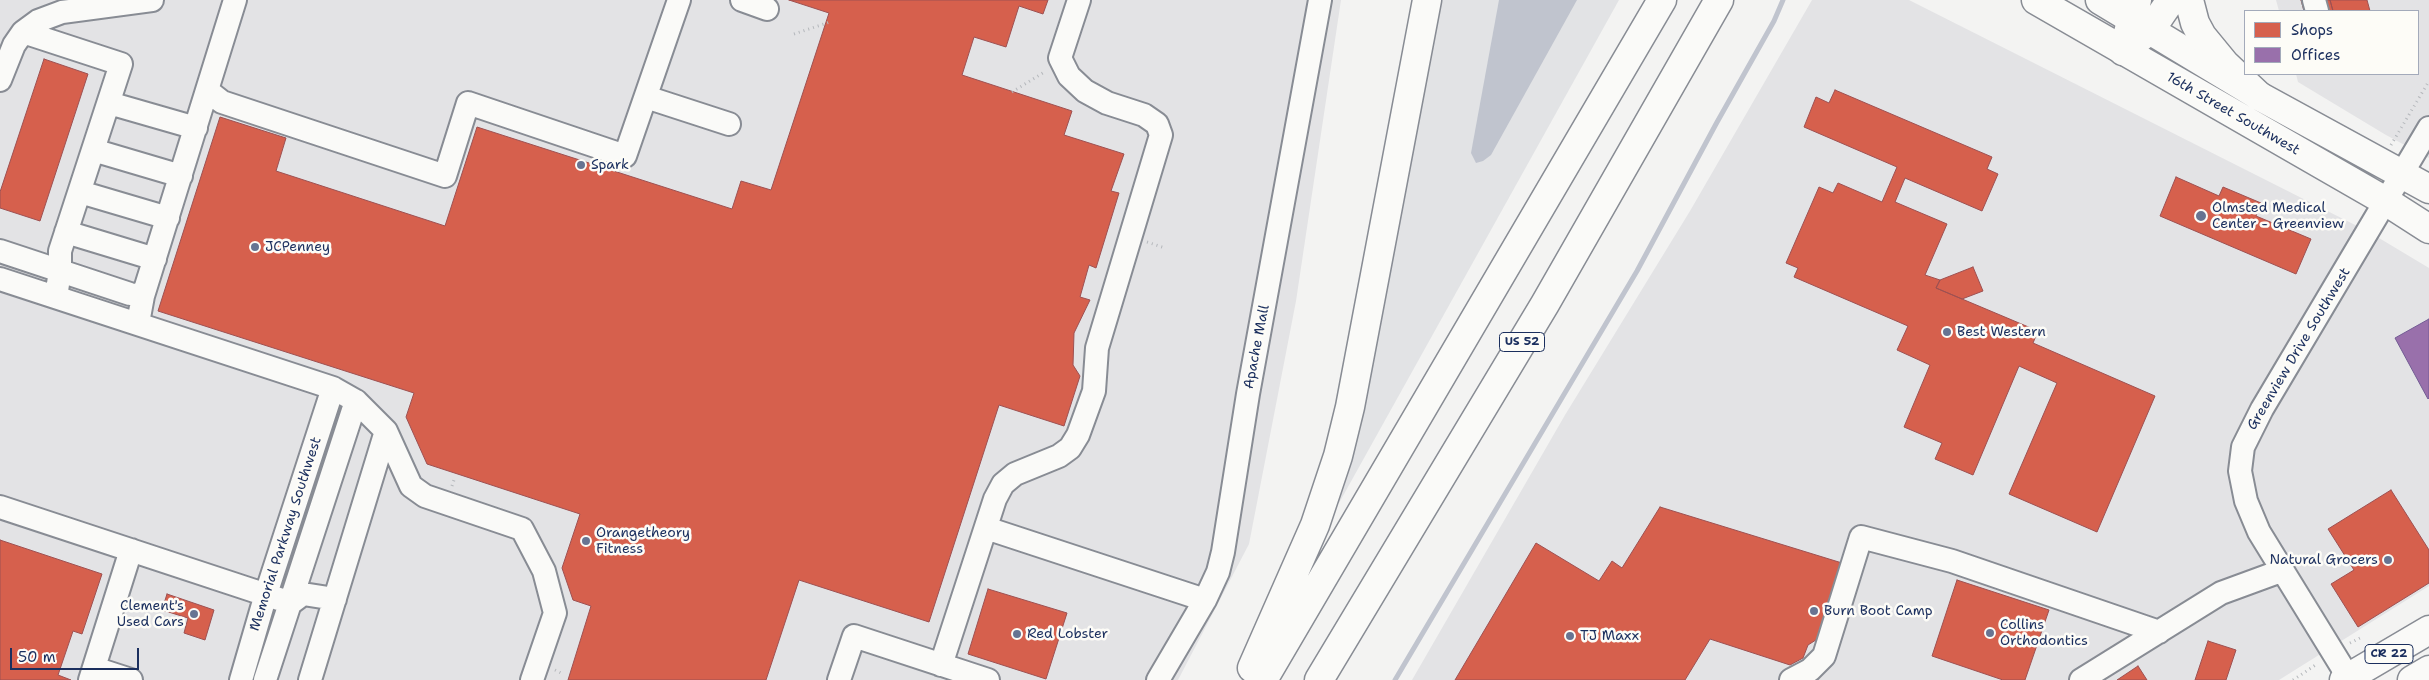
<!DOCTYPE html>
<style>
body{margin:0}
#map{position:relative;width:2429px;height:680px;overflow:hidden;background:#f3f3f2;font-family:"Shantell Sans",sans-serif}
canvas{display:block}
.legend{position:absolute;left:2244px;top:10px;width:175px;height:65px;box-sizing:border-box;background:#fdfcf7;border:1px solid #a3aaba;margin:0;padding:6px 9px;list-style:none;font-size:15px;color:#1b2f5e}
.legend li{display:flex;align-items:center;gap:10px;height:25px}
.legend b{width:25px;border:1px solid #a3aaba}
.scale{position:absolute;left:10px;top:648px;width:129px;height:22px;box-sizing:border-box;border:2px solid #1b2f5e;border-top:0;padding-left:6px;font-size:15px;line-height:18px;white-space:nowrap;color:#1b2f5e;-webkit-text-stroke:4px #fdfcf7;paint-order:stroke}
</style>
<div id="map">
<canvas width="2429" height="680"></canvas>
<ul class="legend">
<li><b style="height:14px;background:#d6604d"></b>Shops</li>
<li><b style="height:14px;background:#9970ab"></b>Offices</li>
</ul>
<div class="scale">50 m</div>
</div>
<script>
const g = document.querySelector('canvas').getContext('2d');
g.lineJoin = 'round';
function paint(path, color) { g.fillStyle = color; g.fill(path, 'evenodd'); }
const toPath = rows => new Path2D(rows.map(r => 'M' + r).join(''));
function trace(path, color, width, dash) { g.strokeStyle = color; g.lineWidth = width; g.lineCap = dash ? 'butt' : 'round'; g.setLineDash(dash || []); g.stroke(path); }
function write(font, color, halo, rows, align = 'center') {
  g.font = font + ' "Shantell Sans",sans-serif'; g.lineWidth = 5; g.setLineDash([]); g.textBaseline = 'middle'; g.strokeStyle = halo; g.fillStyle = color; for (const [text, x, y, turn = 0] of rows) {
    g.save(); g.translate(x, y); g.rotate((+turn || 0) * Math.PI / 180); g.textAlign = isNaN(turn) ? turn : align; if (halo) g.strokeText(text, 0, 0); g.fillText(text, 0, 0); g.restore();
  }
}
paint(toPath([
 [0,0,1341,0,1296,301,1249,544,1178,680,0,680],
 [1812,0,1909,0,2369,232,2429,268,2429,586,2279,680,1412,680,1565,415,1690,211],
 [2276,0,2429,0,2429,158,2386,135,2298,82,2296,74,2418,74,2418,11,2279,11]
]), '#e3e3e5');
paint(toPath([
 [1439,0,1619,0,1339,503,1333,499]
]), '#e2e3e5');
paint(toPath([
 [1499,0,1577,0,1491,155,1483,161,1476,163,1471,153]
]), '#c0c4ce');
const shops = toPath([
 [789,0,1048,0,1043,14,1019,6,1006,47,974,37,962,75,1072,111,1064,135,1124,154,1111,191,1119,193,1096,268,1089,265,1080,297,1090,300,1074,333,1073,365,1080,376,1064,426,999,405,929,622,799,580,766,680,568,680,591,606,573,600,562,568,580,514,427,464,406,417,414,393,158,311,220,117,286,138,276,171,445,226,477,127,732,209,741,181,771,190,829,13,789,0],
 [2301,0,2330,0,2333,11,2304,11,2301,0],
 [2330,0,2367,0,2370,11,2333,11,2330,0],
 [44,59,88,74,40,221,0,208,0,192,44,59],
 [1835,90,1992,157,1987,169,1998,174,1982,211,1905,178,1895,202,1947,224,1925,275,1940,280,1936,288,2038,331,2033,343,2155,396,2097,532,2009,494,2057,383,2019,366,1973,475,1935,459,1942,443,1904,427,1930,365,1897,350,1908,326,1794,277,1798,268,1786,263,1819,187,1833,193,1838,183,1882,202,1897,167,1804,127,1816,97,1829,103,1835,90],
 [2176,177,2219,196,2223,187,2261,203,2256,216,2311,239,2296,274,2160,216,2176,177],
 [1973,267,1983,291,1962,299,1936,288,1940,280,1973,267],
 [2391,490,2429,550,2429,583,2358,627,2331,584,2354,570,2328,529,2391,490],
 [1660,507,1842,563,1819,638,1808,645,1803,658,1790,665,1710,639,1685,680,1455,680,1536,543,1599,581,1612,561,1622,568,1660,507],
 [0,540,102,574,82,634,73,631,58,675,71,680,0,680,0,540],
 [1957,580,2049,610,2025,680,2003,680,1932,656,1957,580],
 [988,589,1067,613,1046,679,968,654,988,589],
 [167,594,214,610,205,640,184,633,188,618,162,610,167,594],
 [2208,641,2236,650,2226,680,2195,680,2208,641],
 [2138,666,2147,680,2117,680,2138,666]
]);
paint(shops, '#d6604d');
trace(shops, '#9e5152', 1);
const offices = toPath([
 [2429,319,2429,398,2428,399,2395,338,2429,319]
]);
paint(offices, '#9970ab');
trace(offices, '#735c94', 1);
trace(toPath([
 [1395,680,1637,271,1716,124,1774,21,1783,0]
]), '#c0c4ce', 5);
const minor = toPath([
 [742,0,767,9],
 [2314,0,2317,11],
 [23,32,121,64,60,251,60,271,56,297],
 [0,80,14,45,23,32,38,21,62,12,152,0],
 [208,91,222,102,445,176,468,103,625,156,679,0],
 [646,97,729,124],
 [109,103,196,128],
 [93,150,181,176],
 [80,192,168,218],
 [66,232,155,259],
 [0,251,130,294,143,296],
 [0,279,333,388,356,401,386,431,411,486,425,496,522,529,544,571,555,613,532,680],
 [138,323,143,296,235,0],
 [0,507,291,603,303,594,335,599],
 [986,528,1205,600],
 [941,665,995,499,1003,484,1015,474,1059,456,1070,448,1078,435,1094,391,1097,348,1161,135,1157,124,1144,115,1107,103,1085,91,1069,76,1060,58,1079,0],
 [94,668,131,680],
 [90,680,131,550],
 [241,680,266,594,333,388],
 [265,680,356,401],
 [310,680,386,431],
 [839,680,854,636,988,680],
 [1158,680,1205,600,1218,572,1223,552,1248,394,1320,0],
 [1791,680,1810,670,1824,656,1861,537,1952,561,2159,632],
 [2081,680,2221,593,2281,571],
 [2350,680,2259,532,2246,501,2240,471,2243,447,2262,409,2429,128]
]);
const major = toPath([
 [2036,0,2387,202,2429,229],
 [2100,0,2259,96,2429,189],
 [2344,680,2429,630],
 [2412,680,2429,670]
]);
const highway = toPath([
 [2189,0,2195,23,2202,36,2225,64,2259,96],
 [2123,51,2151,29,2171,0],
 [2123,51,2137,0],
 [1252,668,1315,525,1338,456,1350,407,1427,0],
 [1263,680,1662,0],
 [1319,680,1545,304,1719,0]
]);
trace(minor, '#888c94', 26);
trace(major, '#888c94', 31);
trace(highway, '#888c94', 31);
trace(toPath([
 [794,34,830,22],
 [1012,92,1046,71],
 [2391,145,2429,81],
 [1147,242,1165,248],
 [452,486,455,477],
 [2350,643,2360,638],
 [555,670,561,673],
 [2293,680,2317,664]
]), '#b5b8bc', 3, [1, 4]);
trace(minor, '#fafaf8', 22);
trace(major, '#fafaf8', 28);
trace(highway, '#fafaf8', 28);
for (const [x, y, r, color] of [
 [581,165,5,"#677492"],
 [2201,216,6,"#677492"],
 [255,247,5,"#677492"],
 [1947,332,5,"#677492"],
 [586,541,5,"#677492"],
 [2388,560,5,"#677492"],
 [1814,611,5,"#677492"],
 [194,614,5,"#677492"],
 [1990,633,5,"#677492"],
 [1017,634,5,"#677492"],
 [1570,636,5,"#677492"]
]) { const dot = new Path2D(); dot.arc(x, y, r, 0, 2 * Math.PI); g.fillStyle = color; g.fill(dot); trace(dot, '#fdfcf7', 2); }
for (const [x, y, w] of [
 [1522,342,45],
 [2389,654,48]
]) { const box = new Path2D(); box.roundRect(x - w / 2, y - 9.5, w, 19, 4); g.fillStyle = '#fdfcf7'; g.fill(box); trace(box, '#1b2f5e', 1); }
write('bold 12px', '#1b2f5e', null, [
 ["US 52",1522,342],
 ["CR 22",2389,654]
]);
write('14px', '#1b2f5e', '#fdfcf7', [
 ["16th Street Southwest",2233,114,30],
 ["Apache Mall",1257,347,-79],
 ["Greenview Drive Southwest",2299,349,-59],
 ["Memorial Parkway Southwest",286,534,-72]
]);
write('14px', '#1b2f5e', '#fdfcf7', [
 ["Spark",591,165],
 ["Olmsted Medical",2212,208],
 ["Center - Greenview",2212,224],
 ["JCPenney",265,247],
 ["Best Western",1957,332],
 ["Orangetheory",596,533],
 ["Fitness",596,549],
 ["Natural Grocers",2378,560,"right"],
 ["Clement's",184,606,"right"],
 ["Used Cars",184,622,"right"],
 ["Burn Boot Camp",1824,611],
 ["Collins",2000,625],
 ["Orthodontics",2000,641],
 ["Red Lobster",1027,634],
 ["TJ Maxx",1580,636]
], 'left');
</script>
